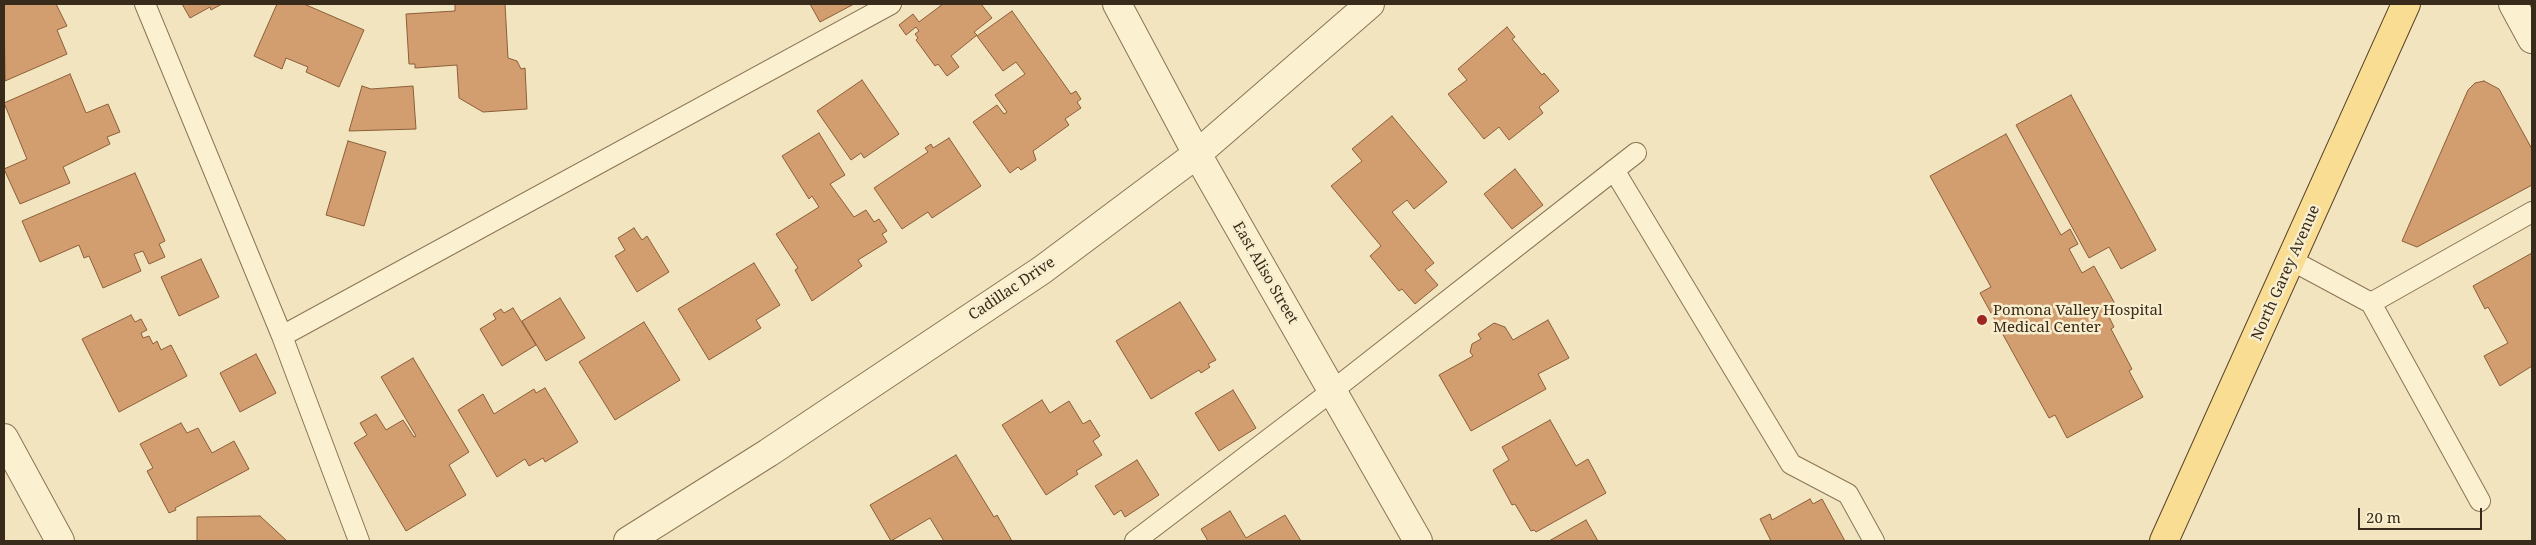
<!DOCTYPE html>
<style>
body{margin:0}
#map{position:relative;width:2536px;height:545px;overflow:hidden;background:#f1e4be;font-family:"Noto Serif",serif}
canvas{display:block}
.frame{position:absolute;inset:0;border:5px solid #392b1b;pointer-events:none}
.scale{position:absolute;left:2358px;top:508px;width:124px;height:22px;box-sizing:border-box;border:2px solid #392b1b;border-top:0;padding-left:6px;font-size:15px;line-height:18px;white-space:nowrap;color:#392b1b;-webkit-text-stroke:4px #f8eece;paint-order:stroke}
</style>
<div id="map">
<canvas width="2536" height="545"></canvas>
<div class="frame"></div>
<div class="scale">20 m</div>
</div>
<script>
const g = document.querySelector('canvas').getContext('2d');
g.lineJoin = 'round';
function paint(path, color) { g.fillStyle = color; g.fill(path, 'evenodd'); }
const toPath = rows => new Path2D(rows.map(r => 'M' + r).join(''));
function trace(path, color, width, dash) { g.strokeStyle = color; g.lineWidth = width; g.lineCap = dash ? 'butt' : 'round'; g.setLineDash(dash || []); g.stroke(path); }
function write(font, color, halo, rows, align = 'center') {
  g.font = font + ' "Noto Serif",serif'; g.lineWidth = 5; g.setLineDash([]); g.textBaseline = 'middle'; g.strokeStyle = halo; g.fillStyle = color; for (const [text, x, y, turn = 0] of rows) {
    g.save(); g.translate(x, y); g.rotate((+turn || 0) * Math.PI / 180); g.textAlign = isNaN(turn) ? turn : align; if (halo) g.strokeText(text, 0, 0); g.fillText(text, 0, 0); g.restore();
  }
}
const building = toPath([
 [4,4,56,4,67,26,57,30,67,54,5,81,4,4],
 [182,4,222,4,211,10,210,7,190,18,182,4],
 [277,4,304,4,364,30,339,87,306,72,308,67,286,58,282,69,254,56,277,4],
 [455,4,505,4,508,58,517,61,521,69,525,68,527,109,483,112,459,98,457,65,415,68,415,64,409,64,406,14,455,11,455,4],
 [810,4,854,4,820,22,810,4],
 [943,4,981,4,992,18,974,32,977,35,951,56,959,67,947,76,938,64,935,66,916,40,918,38,915,34,919,31,916,27,906,35,899,25,913,14,919,22,943,4],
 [1012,11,1071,94,1076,91,1081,99,1077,102,1081,108,1065,119,1069,125,1033,151,1036,160,1021,170,1018,167,1010,173,973,122,997,105,1004,114,1007,112,995,95,1025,74,1016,62,1003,71,977,36,1012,11],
 [1507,27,1515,37,1512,39,1542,75,1544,73,1559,91,1539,107,1543,113,1509,140,1499,127,1484,139,1448,94,1467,80,1458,69,1507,27],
 [70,74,86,113,108,104,120,132,107,137,110,144,63,167,70,183,20,204,4,169,27,159,4,103,70,74],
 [862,80,899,134,864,158,861,153,851,160,817,111,862,80],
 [2484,81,2499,89,2532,149,2532,185,2417,247,2402,241,2468,90,2475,83,2484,81],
 [362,86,371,89,413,86,416,129,349,131,362,86],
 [2071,95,2156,250,2121,269,2109,247,2089,258,2016,125,2071,95],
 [1392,116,1447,182,1414,209,1407,200,1392,212,1434,263,1425,270,1438,285,1415,304,1402,289,1399,291,1370,256,1381,246,1331,186,1362,161,1352,149,1392,116],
 [819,133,845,175,830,184,854,217,866,210,874,222,879,219,887,231,882,234,887,242,858,260,862,266,812,301,795,270,798,268,776,234,819,207,812,196,809,199,782,156,819,133],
 [2006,134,2061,235,2070,229,2078,244,2069,249,2082,273,2094,266,2119,311,2109,317,2114,327,2111,329,2132,369,2129,371,2143,397,2067,438,2055,415,2049,418,1980,293,1991,287,1930,176,2006,134],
 [949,138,981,186,932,218,928,212,902,229,874,188,928,152,925,148,931,144,933,148,949,138],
 [348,141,386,152,364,226,326,215,348,141],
 [1515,169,1543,205,1512,229,1484,194,1515,169],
 [135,173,165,241,159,244,165,257,149,264,143,251,134,254,141,271,103,288,89,256,84,258,79,245,40,262,22,221,135,173],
 [634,228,642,240,647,236,669,272,637,292,615,256,625,250,618,238,634,228],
 [2532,253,2532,366,2500,386,2484,356,2508,343,2488,307,2485,309,2473,286,2532,253],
 [201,259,219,297,179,316,161,277,201,259],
 [754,263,780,305,756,320,761,328,709,360,678,309,754,263],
 [560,298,585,338,546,361,522,321,560,298],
 [1180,302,1216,360,1208,364,1210,367,1201,373,1199,370,1151,399,1116,341,1180,302],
 [513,308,536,345,502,366,480,329,496,319,493,314,501,309,504,313,513,308],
 [131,315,135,322,141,319,147,330,141,333,143,338,149,336,153,344,157,341,161,350,171,345,187,376,119,412,82,339,131,315],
 [1548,320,1569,358,1538,374,1546,389,1471,431,1439,375,1473,356,1470,352,1472,344,1481,339,1478,334,1494,323,1505,327,1513,340,1548,320],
 [644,322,680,380,615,420,579,362,644,322],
 [256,354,276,393,240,412,220,373,256,354],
 [413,358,469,452,449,465,466,495,406,531,354,443,367,435,360,423,376,414,386,430,403,420,414,437,416,436,381,377,413,358],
 [545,388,578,442,545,462,543,458,529,466,525,459,497,477,458,410,483,394,494,414,534,389,536,393,545,388],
 [1233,390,1256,428,1219,451,1195,413,1233,390],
 [1042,400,1050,413,1069,401,1083,424,1090,420,1100,436,1093,441,1102,455,1076,471,1078,474,1046,495,1002,425,1042,400],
 [1550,420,1576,466,1588,459,1606,493,1536,532,1534,530,1531,531,1515,504,1512,505,1493,470,1509,460,1502,447,1550,420],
 [181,423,187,433,198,428,212,453,234,441,249,469,175,508,176,510,169,513,147,471,153,468,140,444,181,423],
 [956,455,994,517,997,515,1012,541,944,541,930,518,891,541,870,505,956,455],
 [1137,460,1159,495,1125,517,1121,510,1114,515,1095,486,1137,460],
 [1810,499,1813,504,1822,499,1845,541,1771,541,1760,519,1770,514,1772,520,1810,499],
 [1230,511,1246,538,1285,515,1301,541,1208,541,1201,529,1230,511],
 [260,516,287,541,197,541,197,517,260,516],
 [1586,520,1598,541,1549,541,1586,520]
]);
paint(building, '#d29e70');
trace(building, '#8b5e39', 1);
const service = toPath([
 [145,4,282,336,359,541],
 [1614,170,1791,464,1848,494,1874,541],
 [2291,260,2371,303,2480,501],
 [2371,303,2532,212],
 [282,336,891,4],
 [1135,541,1332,391,1636,153]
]);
const minor = toPath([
 [1117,4,1197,154,1418,541],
 [2513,4,2532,39],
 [4,438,60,541],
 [628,541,768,453,1042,270,1197,154,1370,4]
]);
const primary = toPath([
 [2164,541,2406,4]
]);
trace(service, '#8a7455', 22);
trace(minor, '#8a7455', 30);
trace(primary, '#58422a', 30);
trace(service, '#fbf1d1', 20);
trace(minor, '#fbf1d1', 28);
trace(primary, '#f8dd92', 28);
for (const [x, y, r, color] of [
 [1982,320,6,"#9e2621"]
]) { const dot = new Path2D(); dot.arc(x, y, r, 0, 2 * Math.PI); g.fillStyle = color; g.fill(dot); trace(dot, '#f8eece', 2); }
write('15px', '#392b1b', '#f8eece', [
 ["East Aliso Street",1265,273,60],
 ["North Garey Avenue",2286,273,-66],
 ["Cadillac Drive",1012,289,-34]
]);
write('15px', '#392b1b', '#f8eece', [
 ["Pomona Valley Hospital",1993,311],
 ["Medical Center",1993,328]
], 'left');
</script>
